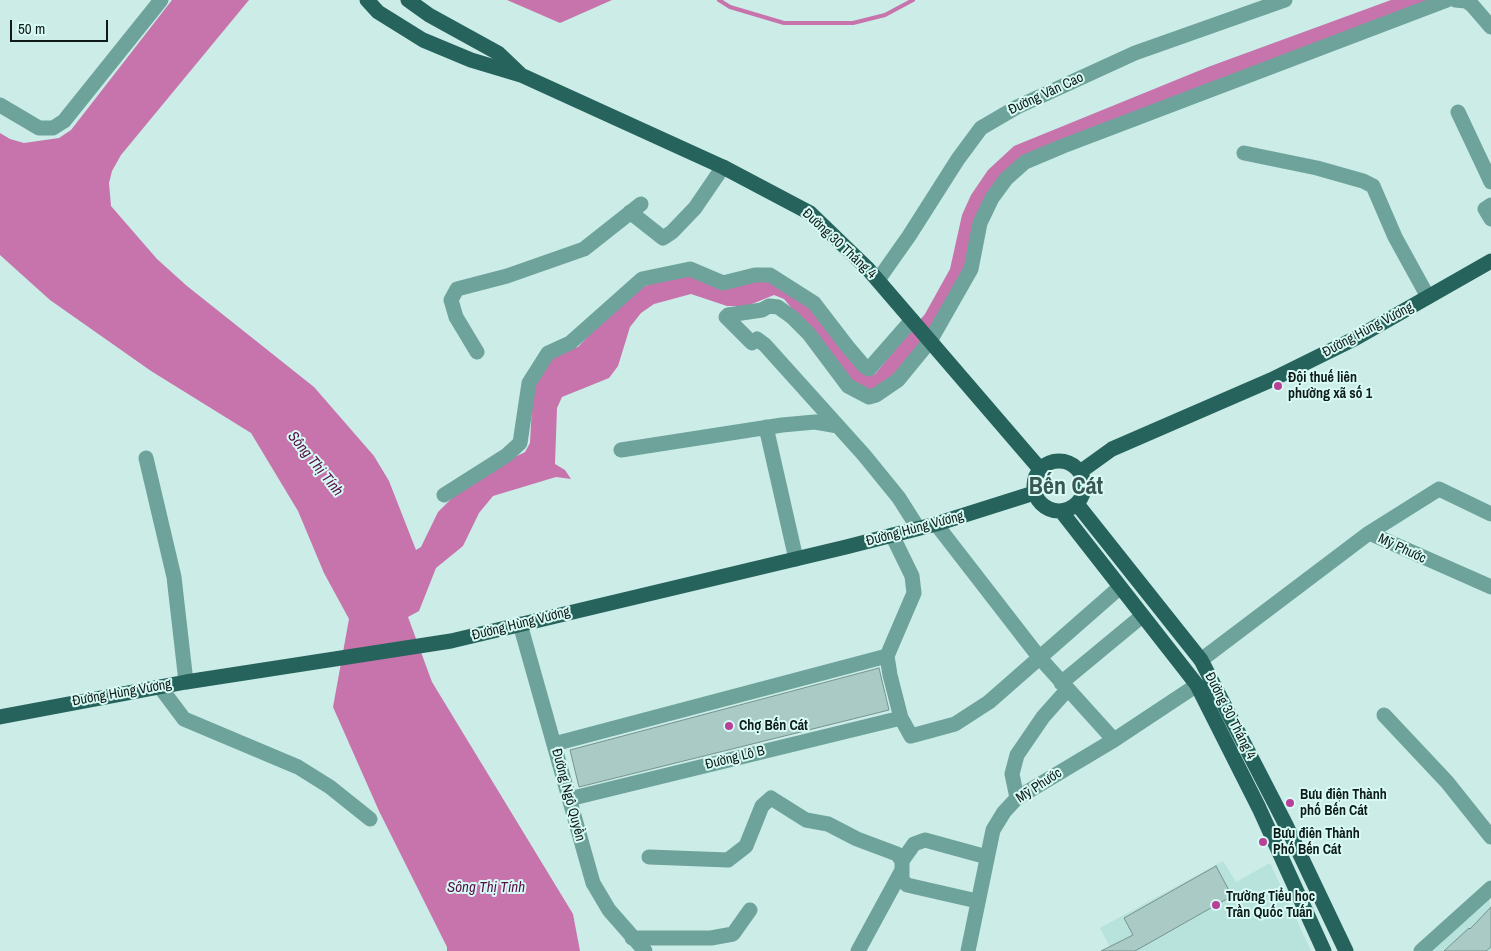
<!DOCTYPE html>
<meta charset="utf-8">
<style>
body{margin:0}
#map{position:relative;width:1491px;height:951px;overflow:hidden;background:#cbece7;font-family:"Archivo Narrow",sans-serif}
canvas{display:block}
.scale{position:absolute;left:10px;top:20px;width:98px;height:22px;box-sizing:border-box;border:2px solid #0e1b19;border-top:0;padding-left:6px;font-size:15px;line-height:18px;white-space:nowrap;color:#0e1b19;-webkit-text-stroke:4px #d8faf4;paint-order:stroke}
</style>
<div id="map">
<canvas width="1491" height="951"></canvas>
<div class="scale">50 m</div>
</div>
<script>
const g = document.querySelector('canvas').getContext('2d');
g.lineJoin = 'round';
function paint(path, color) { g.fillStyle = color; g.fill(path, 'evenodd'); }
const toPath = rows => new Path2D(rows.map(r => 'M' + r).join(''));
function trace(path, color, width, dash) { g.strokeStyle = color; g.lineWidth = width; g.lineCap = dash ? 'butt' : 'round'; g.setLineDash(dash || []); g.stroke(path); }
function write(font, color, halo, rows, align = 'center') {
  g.font = font + ' "Archivo Narrow",sans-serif'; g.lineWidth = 4; g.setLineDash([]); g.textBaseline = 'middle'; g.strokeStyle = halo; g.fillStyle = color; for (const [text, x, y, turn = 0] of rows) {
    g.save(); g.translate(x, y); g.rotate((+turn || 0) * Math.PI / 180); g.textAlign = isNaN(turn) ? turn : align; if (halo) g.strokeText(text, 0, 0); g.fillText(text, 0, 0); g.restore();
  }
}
paint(toPath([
 [1223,861,1236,882,1270,863,1311,951,1112,951,1100,928],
 [1490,896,1491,951,1433,951]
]), '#b8e2dc');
paint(toPath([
 [172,0,249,0,121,155,112,171,109,183,111,206,157,259,187,286,314,387,374,456,389,481,416,550,421,547,438,512,451,499,495,467,525,452,530,443,533,387,544,366,559,351,578,347,629,293,652,283,691,273,766,278,809,305,870,376,875,374,925,314,950,269,962,215,971,195,988,170,1014,146,1208,67,1391,0,1438,0,1009,172,970,260,939,319,890,381,870,391,850,380,784,299,774,295,747,306,727,306,691,294,654,304,641,313,630,327,618,366,609,378,562,397,557,408,555,464,565,470,571,479,556,477,493,496,479,513,463,546,436,568,419,611,408,617,432,682,573,914,580,951,447,951,447,947,379,811,333,707,349,619,324,573,298,511,251,433,151,371,50,300,0,255,0,133,10,139,24,143,59,138,71,130],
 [507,0,612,0,560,23]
]), '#c774ad');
trace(toPath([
 [719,0,730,7,784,23,853,23,885,15,913,0]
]), '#c774ad', 4);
const building = toPath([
 [879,668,889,710,579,787,570,750,879,668],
 [1216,866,1232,896,1135,951,1101,951,1133,935,1124,918,1216,866],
 [1491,907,1491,947,1486,951,1444,951,1469,928,1470,929,1491,907]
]);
paint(building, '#aacac5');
trace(building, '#75948f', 1);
trace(toPath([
 [1455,0,1466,1,1472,5,1491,27],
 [0,105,39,128,53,128,64,121,161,0],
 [1458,112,1491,182],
 [1244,153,1317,168,1363,181,1373,186,1395,237,1428,297],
 [1491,205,1485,209,1491,219],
 [630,212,663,238,672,232,695,208,723,167],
 [878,280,909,236,958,159,981,128,1017,107,1135,53,1285,0],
 [477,352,456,317,451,300,457,289,507,276,584,249,641,204],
 [766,427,796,559],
 [621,450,782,425,815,422,838,426],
 [146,458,174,577,186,682],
 [444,495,507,455,520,443,529,383,548,353,570,343,642,279,690,269,723,283,755,275,770,275,814,303,847,346,864,366,869,369,912,320],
 [936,524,1039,657,1114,740],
 [918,528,899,498,864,455,765,345,757,339,752,343,726,317,728,315,762,310,769,306,778,307,792,317,809,334,848,386,869,397,876,395,898,380,930,341,971,269,980,223,992,198,1006,179,1025,162,1063,146,1447,0],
 [1369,533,1439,489,1491,514],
 [892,535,912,576,914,593,887,656,890,675,901,718,911,736,955,724,989,702,1119,588],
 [520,624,593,883,609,910,645,951],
 [1201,660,1369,533,1491,587],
 [1061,683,1142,616],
 [160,687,184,719,298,767,330,787,370,819],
 [1384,715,1447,782,1491,837],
 [554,744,887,656],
 [1017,798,1012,774,1017,755,1043,717,1067,690],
 [569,799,901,718],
 [649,857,728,860,746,846,762,806,771,798,806,820,828,824,857,839,897,854,902,861,902,880,907,885,977,901],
 [902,861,914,844,925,840,987,857],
 [632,938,711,938,733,934,750,910],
 [858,951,902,870],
 [968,951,993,830,1004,812,1017,798,1114,740,1197,685],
 [1421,951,1491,888]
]), '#6ea39b', 15);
trace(toPath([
 [367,0,378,12,423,40,471,60,521,75,723,167,810,213,868,269,1040,469],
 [408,0,429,15,498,53,520,74],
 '1034 486a25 25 0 1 1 50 0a25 25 0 1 1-50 0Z',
 [1080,472,1112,449,1271,380,1356,338,1491,261],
 [1077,504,1201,660,1286,825,1346,951],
 [1061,511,1197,685,1259,808,1324,951],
 [0,717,186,682,451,641,846,547,936,524,1034,493]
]), '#26635c', 15);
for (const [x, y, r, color] of [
 [1278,386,5,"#b74197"],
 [729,726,5,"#b74197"],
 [1290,803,5,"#b74197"],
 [1263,842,5,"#b74197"],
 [1216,905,5,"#b74197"]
]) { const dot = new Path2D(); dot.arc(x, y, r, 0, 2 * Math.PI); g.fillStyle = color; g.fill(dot); trace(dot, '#d8faf4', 2); }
write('14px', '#0e1b19', '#d8faf4', [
 ["Đường Văn Cao",1046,94,-25],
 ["Đường 30 Tháng 4",839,244,43],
 ["Đường Hùng Vương",1368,330,-28],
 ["Đường Hùng Vương",915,529,-15],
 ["Mỹ Phước",1402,549,25],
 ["Đường Hùng Vương",521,624,-14],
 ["Đường Hùng Vương",122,693,-10],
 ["Đường 30 Tháng 4",1230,716,63],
 ["Đường Lô B",735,758,-14],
 ["Mỹ Phước",1039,786,-33],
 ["Đường Ngô Quyền",568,795,75]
]);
write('bold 14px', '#0e1b19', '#d8faf4', [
 ["Đội thuế liên",1288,378],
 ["phường xã số 1",1288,394],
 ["Chợ Bến Cát",739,726],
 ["Bưu điện Thành",1300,795],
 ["phố Bến Cát",1300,811],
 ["Bưu điện Thành",1273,834],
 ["Phố Bến Cát",1273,850],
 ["Trường Tiểu học",1226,897],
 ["Trần Quốc Tuấn",1226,913]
], 'left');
write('italic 15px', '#590e48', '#d8faf4', [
 ["Sông Thị Tính",315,464,51],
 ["Sông Thị Tính",486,888]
]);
write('bold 24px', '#395652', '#d8faf4', [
 ["Bến Cát",1066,488]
]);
</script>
